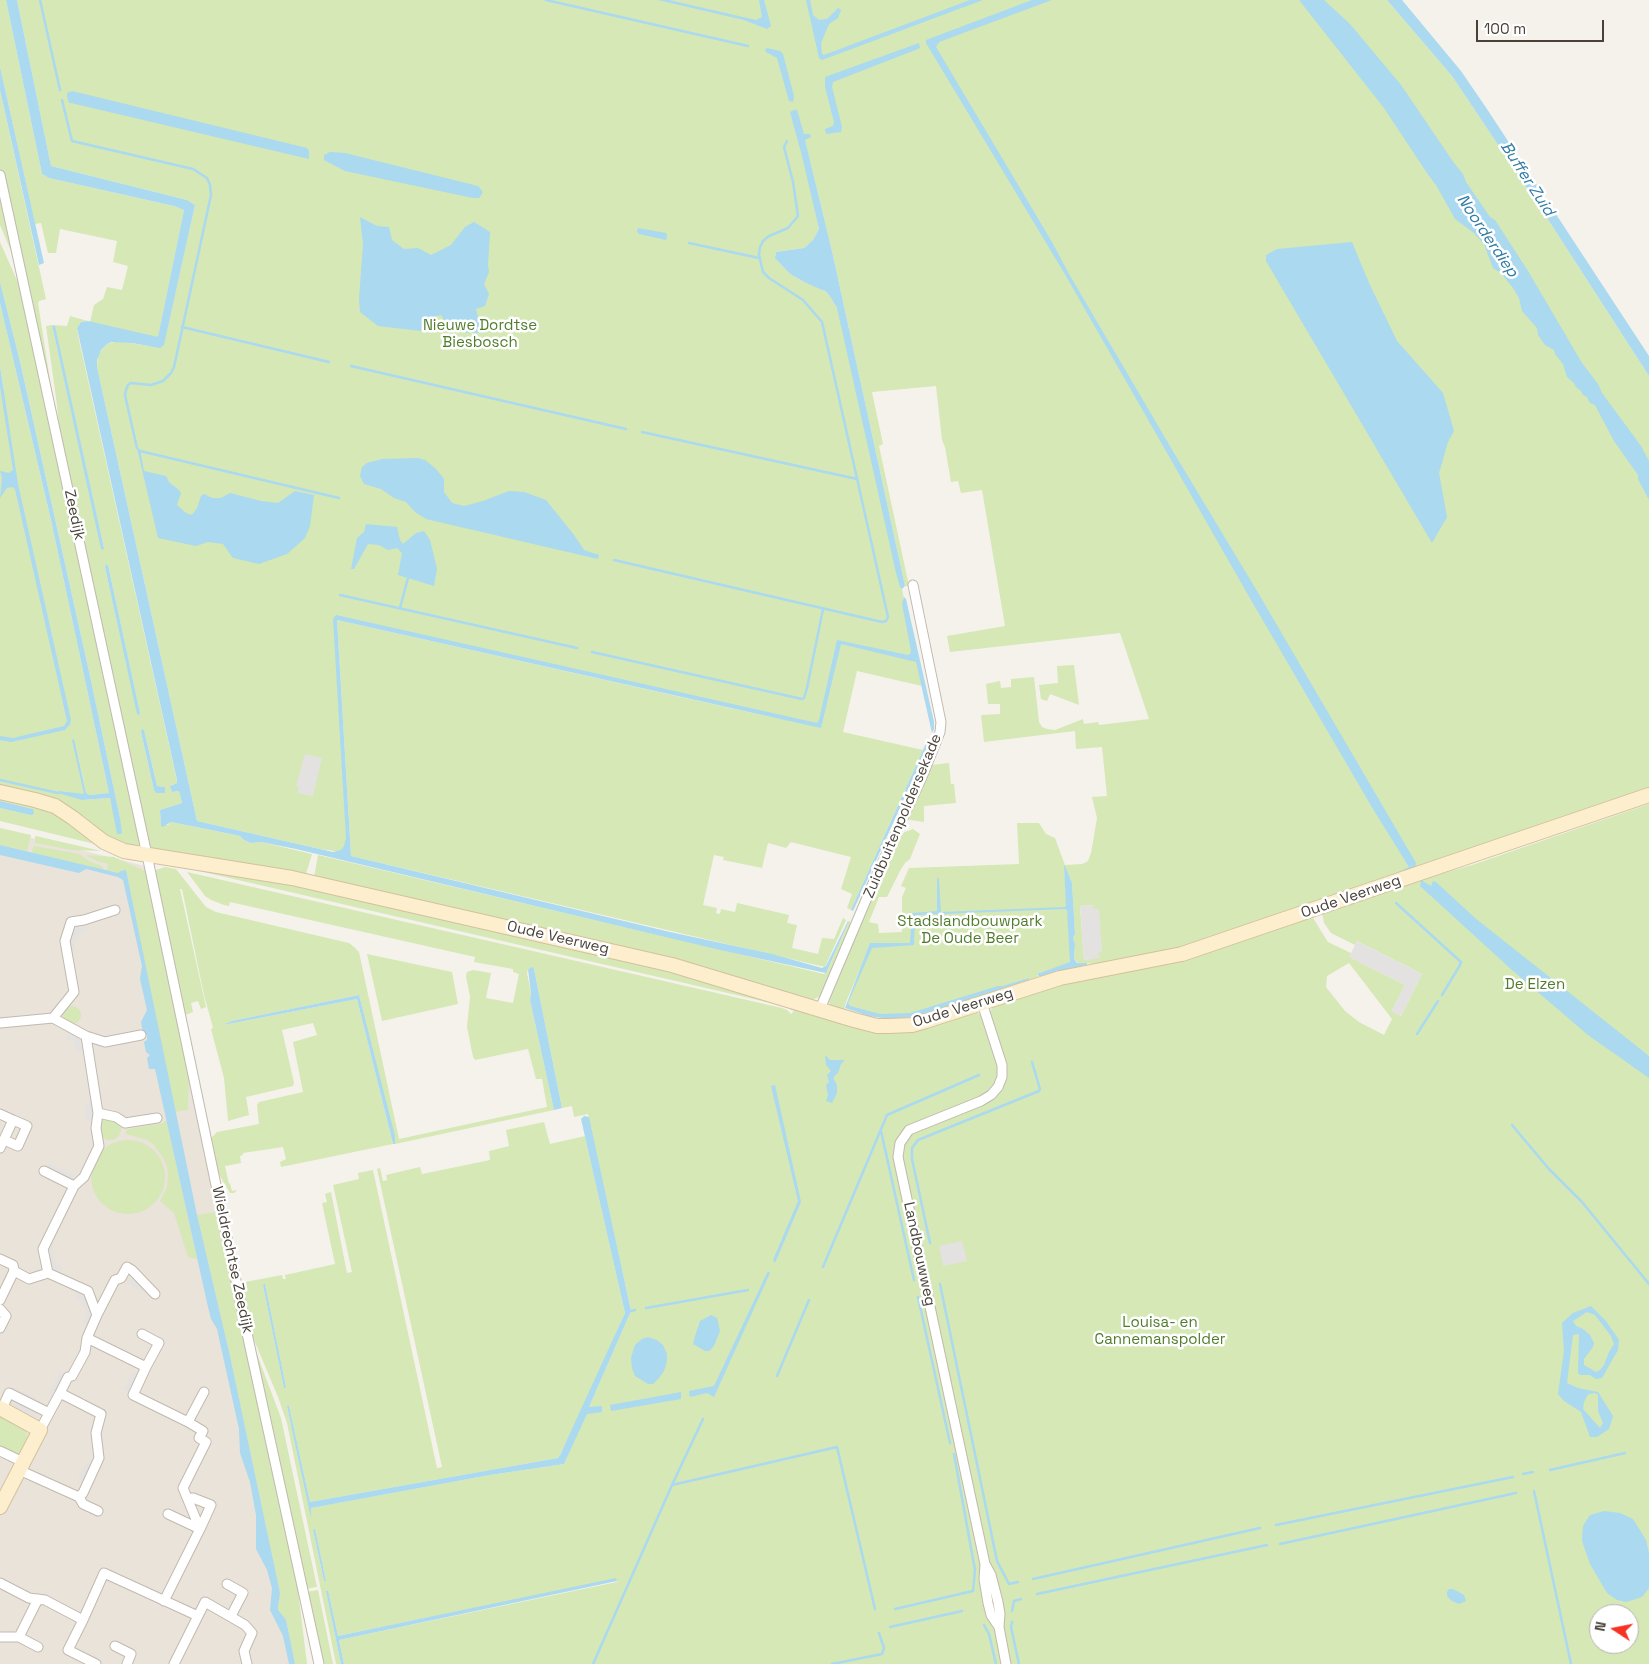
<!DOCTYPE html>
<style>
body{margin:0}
#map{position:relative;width:1649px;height:1664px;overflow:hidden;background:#f5f2ec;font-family:"Space Grotesk",sans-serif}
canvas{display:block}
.north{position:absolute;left:1589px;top:1604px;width:50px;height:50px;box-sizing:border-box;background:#fff;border:1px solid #b7b3b0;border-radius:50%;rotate:281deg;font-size:14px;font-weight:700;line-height:20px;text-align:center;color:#4a4239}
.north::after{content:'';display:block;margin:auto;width:18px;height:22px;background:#f53223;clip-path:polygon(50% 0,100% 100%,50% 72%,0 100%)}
.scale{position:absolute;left:1476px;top:20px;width:128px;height:22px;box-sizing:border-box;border:2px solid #4a4239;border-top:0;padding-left:6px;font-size:15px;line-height:18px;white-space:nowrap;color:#4a4239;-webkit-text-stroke:4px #fff;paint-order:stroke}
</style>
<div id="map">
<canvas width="1649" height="1664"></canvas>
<div class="north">N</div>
<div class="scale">100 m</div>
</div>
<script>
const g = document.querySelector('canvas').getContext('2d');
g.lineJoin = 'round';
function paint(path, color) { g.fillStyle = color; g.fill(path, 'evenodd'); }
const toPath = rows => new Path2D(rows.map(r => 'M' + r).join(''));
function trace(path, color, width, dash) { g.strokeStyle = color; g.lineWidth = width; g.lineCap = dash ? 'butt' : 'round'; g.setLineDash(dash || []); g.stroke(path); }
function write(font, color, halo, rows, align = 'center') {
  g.font = font + ' "Space Grotesk",sans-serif'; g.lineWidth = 5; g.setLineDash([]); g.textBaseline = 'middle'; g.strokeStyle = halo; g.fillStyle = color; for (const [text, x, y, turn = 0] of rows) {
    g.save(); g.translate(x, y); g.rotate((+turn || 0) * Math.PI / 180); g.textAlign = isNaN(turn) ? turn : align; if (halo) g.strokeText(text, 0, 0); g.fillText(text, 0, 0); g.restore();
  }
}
paint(toPath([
 [0,830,153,868,183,1016,299,1664,0,1664]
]), '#e9e3da');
paint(toPath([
 [0,0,6,0,42,174,49,178,174,206,184,210,158,338,90,322,94,305,103,299,107,287,122,290,128,266,113,262,117,241,60,229,56,253,48,253,41,223,35,224,0,67],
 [17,0,1387,0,1452,76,1549,221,1649,376,1649,789,1178,950,1102,964,1078,963,1074,959,1075,944,1073,938,1075,934,1072,883,1064,866,1071,960,1068,964,1037,974,1038,977,920,1015,890,1019,869,1016,846,1007,871,943,846,1002,843,1014,832,1008,829,1002,830,994,898,837,905,832,913,829,920,834,910,859,905,863,900,871,887,897,879,897,869,922,878,924,879,933,902,932,902,897,906,888,901,886,909,868,1019,864,1017,823,1039,823,1046,834,1055,838,1065,865,1082,864,1088,861,1091,853,1097,818,1092,797,1107,796,1102,747,1076,749,1075,731,984,742,981,715,1000,714,1000,704,988,704,986,684,1000,681,1001,688,1011,687,1011,679,1034,677,1039,722,1042,727,1047,729,1055,730,1083,719,1084,724,1098,722,1099,725,1149,719,1120,633,950,652,947,636,1005,626,982,490,961,493,958,481,951,482,945,447,942,440,936,386,872,392,883,444,879,446,909,586,905,586,832,251,805,141,810,186,819,229,813,240,804,248,776,252,775,255,777,260,790,274,806,283,821,288,829,295,838,310,902,589,922,686,857,671,843,732,923,750,851,910,847,908,852,894,841,889,851,857,791,842,786,848,768,843,762,868,723,860,724,857,714,855,703,905,717,908,716,913,720,914,721,909,735,912,737,903,789,915,787,923,797,925,792,948,818,954,822,938,834,939,843,918,846,920,825,967,351,856,337,620,779,719,338,617,334,619,348,853,320,849,197,821,97,367,98,354,107,344,118,341,149,346,166,335,195,205,187,200,51,166],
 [1092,905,1096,953,1100,957,1084,960,1080,906],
 [0,90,46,299,39,301,38,303,54,406,52,407,0,169],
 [0,198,13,256,0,225],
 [0,242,20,287,140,844,134,848,104,837,0,787,0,375,4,392,0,366,0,303,51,520,109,793,90,795,86,793,75,740,86,796,82,800,110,798,118,832,120,834,120,818,90,676,21,366,0,282],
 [70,316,88,321,81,322,77,328,79,340,177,781,177,783,171,785,172,792,179,791,182,803,160,810,161,825,168,825,171,822,240,836,244,840,251,843,261,842,312,854,306,874,154,851,150,847,60,439,57,405,46,326,52,325,102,550,104,548,54,325,67,326],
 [106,564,108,565,140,714,138,714,105,567],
 [144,730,157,786,164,787,165,793,156,793,154,790,141,732],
 [1074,665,1079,705,1050,694,1047,701,1041,699,1039,685,1058,683,1057,666],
 [949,763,951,784,954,784,956,803,924,806,924,822,910,820,908,818,931,765],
 [0,796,49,809,99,845,0,821,0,808,30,815,33,809,0,801],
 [1649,804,1649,1664,344,1664,339,1640,617,1582,616,1579,338,1636,328,1590,326,1590,341,1664,336,1664,287,1423,278,1397,252,1335,240,1283,282,1275,283,1279,286,1279,285,1275,335,1264,322,1203,327,1202,325,1194,331,1192,347,1273,352,1272,333,1185,359,1179,358,1173,373,1170,437,1468,442,1467,377,1169,380,1168,383,1181,387,1180,386,1175,420,1167,422,1174,490,1160,489,1151,509,1146,506,1130,544,1122,550,1144,585,1136,625,1313,579,1417,558,1458,310,1502,289,1406,287,1406,312,1517,310,1508,490,1475,564,1464,631,1311,588,1114,574,1117,572,1106,562,1108,534,969,530,968,528,969,527,973,531,993,530,1000,554,1110,395,1144,359,995,232,1021,223,1025,357,999,393,1144,281,1167,280,1162,286,1159,283,1147,243,1153,243,1155,240,1156,241,1163,225,1166,229,1184,230,1183,232,1191,237,1190,234,1193,230,1193,220,1176,213,1159,210,1141,211,1138,217,1132,259,1124,257,1105,259,1102,303,1092,293,1042,317,1035,313,1023,282,1030,294,1083,293,1086,246,1097,249,1115,228,1121,224,1078,211,1029,213,1028,204,995,182,889,180,889,206,1007,201,1009,198,1001,191,1003,193,1012,183,1016,153,871,165,867,176,869,206,907,216,912,349,943,354,947,359,952,399,1139,547,1107,542,1079,536,1079,528,1049,475,1060,473,1057,467,1027,470,997,466,976,467,972,473,970,491,973,486,998,513,1003,519,974,513,972,513,969,474,962,475,957,230,902,229,906,224,905,211,900,205,896,187,872,782,1008,787,1010,791,1014,794,1011,784,1006,186,868,274,878,674,970,867,1029,974,1012,980,1014,990,1011,997,1002,1309,915,1313,918,1328,942,1351,953,1350,957,1405,985,1392,1011,1401,1016,1422,974,1357,941,1355,945,1331,933,1324,923,1322,913,1430,877,1472,865],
 [1349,963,1392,1019,1384,1035,1359,1022,1345,1011,1326,987,1327,976],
 [263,1285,265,1285,286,1387,284,1387],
 [313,1530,315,1530,326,1581,324,1581],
 [1599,1614,1629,1614,1629,1644,1599,1644],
 [0,828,31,835,27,851,0,845],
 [35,836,36,836,101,851,72,850,35,843],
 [35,846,79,854,89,861,102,866,104,870,32,853,33,847],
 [318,855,824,974,827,971,849,921,852,925,821,996,812,1000,314,877],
 [87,856,87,855,114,857,147,872,189,1073,188,1110,175,1112,126,870,118,873,107,870,108,864,97,861],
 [367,954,452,972,458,1004,382,1021],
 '63 1015a9 9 0 1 1 18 0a9 9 0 1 1-18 0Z',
 '99 1129a11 11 0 1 1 22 0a11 11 0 1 1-22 0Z',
 [167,1120,168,1126,197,1259,188,1257,174,1213,160,1201,167,1187,168,1175,167,1166,162,1156,153,1144,147,1140,126,1134,126,1130,129,1129,163,1123],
 '91 1177a37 37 0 1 1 74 0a37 37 0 1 1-74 0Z',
 [218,1212,299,1583,298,1591,307,1664,295,1664,286,1620,278,1611,278,1606,280,1593,230,1356,197,1215],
 [255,1349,281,1418,317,1587,305,1589],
 [0,1414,23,1426,26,1430,27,1439,19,1455,0,1446],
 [318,1590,333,1664,321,1664,306,1592]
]), '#d5e8b6');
paint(toPath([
 [305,754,322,758,313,796,297,793,299,787,296,786],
 [1093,905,1093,909,1099,909,1102,952,1097,953,1100,958,1084,960,1080,906],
 [85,924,87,931,81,933,74,943,75,950,69,951,68,942,77,926],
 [1357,941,1422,974,1401,1016,1391,1011,1405,985,1349,957],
 [68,1033,80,1039,82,1051,76,1052,74,1042,65,1039],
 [92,1103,93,1114,90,1122,84,1119,87,1112,85,1104],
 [49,1163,74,1175,71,1181,46,1169],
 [49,1241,54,1243,52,1249,56,1265,62,1267,60,1273,51,1269,45,1248],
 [962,1241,967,1261,943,1266,939,1246],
 [129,1278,145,1286,142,1291,126,1283],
 [78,1291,87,1295,93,1315,89,1325,83,1322,86,1313,82,1301,75,1297],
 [60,1371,65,1373,54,1397,49,1394],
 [133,1372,138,1374,129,1392,124,1389],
 [13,1387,37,1398,34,1404,40,1406,35,1417,14,1407,14,1405,7,1402],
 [87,1462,92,1464,84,1482,78,1480]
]), '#e4e2e0');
paint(toPath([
 [6,0,17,0,51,166,187,200,195,205,164,345,160,348,132,343,112,342,107,344,101,350,97,360,97,367,197,821,333,852,341,850,344,846,346,838,333,619,336,615,817,723,819,720,837,640,908,655,910,654,911,651,902,604,904,597,906,599,934,722,934,729,932,733,916,662,841,644,821,728,337,620,351,856,670,932,772,954,822,968,826,966,848,921,849,921,826,973,720,950,296,849,261,842,251,843,244,840,240,836,211,830,171,822,163,827,161,826,160,810,182,803,179,791,172,792,170,786,177,783,177,780,77,328,81,322,88,321,158,337,184,210,174,206,49,178,42,174],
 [658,0,669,0,756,20,762,17,759,0,764,0,771,26,767,29,744,20],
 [806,0,810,0,813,15,819,20,827,19,838,8,841,10,838,18,829,24,821,43,822,54,824,55,970,0,983,0,822,60,819,58],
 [1032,0,1052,0,939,42,936,47,1052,242,1069,274,1174,453,1257,591,1416,863,1415,868,1398,874,1398,872,1409,867,1373,809,1251,600,1066,276,926,43,926,40],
 [1299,0,1324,0,1350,24,1401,85,1454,163,1463,174,1466,182,1490,217,1495,220,1528,271,1582,363,1598,384,1602,393,1641,446,1649,461,1649,500,1638,479,1638,475,1614,441,1595,405,1590,403,1587,397,1583,395,1581,391,1575,386,1574,383,1567,377,1563,364,1555,354,1554,350,1545,345,1538,335,1537,328,1522,311,1519,298,1513,288,1501,273,1493,268,1484,244,1474,233,1455,219,1436,185,1427,173,1384,108],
 [1387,0,1402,0,1461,71,1487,109,1649,356,1649,376,1549,221,1452,76],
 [919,43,920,48,918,49,833,82,832,87,842,127,841,132,826,134,825,129,833,126,834,122,825,87,825,77],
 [767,48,780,51,783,54,794,96,793,102,789,101,777,58,766,52,765,50],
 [0,67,44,263,39,265,0,90],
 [72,91,307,148,309,151,309,159,71,103,69,103,67,96,67,93],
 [794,110,797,110,804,134,810,134,811,137,805,140,832,251,905,586,902,589,900,587,896,573,837,308,829,295,825,291,806,283,790,274,775,258,776,252,804,248,813,240,819,229,802,156,790,112],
 [330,152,345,153,478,186,483,192,479,198,473,198,345,171,324,160,324,155],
 [360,217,377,226,389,227,392,240,404,249,418,248,431,255,451,245,465,227,474,222,490,232,488,265,489,272,484,284,489,294,485,306,476,309,478,317,488,330,483,333,446,332,447,325,441,315,433,317,426,321,421,331,378,326,360,312,359,299,363,244],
 [638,228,666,233,667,236,666,240,639,234,637,231],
 [1352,242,1369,283,1397,341,1443,393,1454,431,1448,442,1439,473,1447,517,1432,543,1266,261,1266,255,1277,249],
 [0,282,21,366,90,676,120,818,122,833,120,834,117,834,110,798,82,800,58,793,58,791,84,794,72,740,74,739,86,793,90,795,109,793,51,520,0,303],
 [52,325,55,326,104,548,103,550,101,549],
 [0,366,18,484,71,720,70,724,65,730,11,742,0,740,0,736,13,738,64,726,67,721,15,489,12,487,7,488,0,498,2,478,0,471,9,473,13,470,0,387],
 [137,448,140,449,144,471,166,476,169,482,179,490,181,493,177,505,186,513,192,515,197,508,201,496,204,494,212,498,221,498,230,493,261,501,278,503,295,491,314,495,310,526,305,538,287,554,259,564,233,558,223,544,208,542,196,546,158,538],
 [418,458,425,460,436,469,444,479,444,492,452,503,464,506,483,501,509,491,524,492,546,500,574,535,584,550,599,555,598,559,426,519,415,512,406,502,394,498,381,489,364,484,360,476,362,467,367,463,382,459],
 [366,524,397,527,400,540,403,544,416,533,424,531,430,540,437,569,434,586,398,575,402,553,397,548,388,550,379,545,368,544,354,569,351,569,357,538,364,532],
 [106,564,108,565,140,713,139,715,137,714,105,567],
 [142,729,144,730,157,786,165,787,165,793,156,793,154,790,141,732],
 [928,739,930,742,853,911,851,910],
 [0,801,33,809,34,814,30,815,0,808],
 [0,845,118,873,121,871,126,870,197,1215,230,1356,280,1593,278,1606,278,1610,286,1620,295,1664,289,1664,283,1636,270,1610,272,1588,267,1570,256,1549,256,1515,250,1482,240,1453,239,1429,217,1329,211,1319,208,1307,155,1069,149,1069,147,1058,150,1055,146,1052,144,1042,147,1040,147,1035,143,1033,141,1022,147,1010,140,979,142,966,123,880,118,877,86,869,79,873,0,855],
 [1064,866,1065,866,1072,883,1075,934,1073,938,1075,944,1074,959,1077,963,1087,963,1087,965,1072,968,1040,977,1037,974,1070,962,1067,910,1065,909,915,915,914,945,872,948,848,1003,850,1006,880,1014,910,1013,998,986,1003,986,1029,978,1029,980,920,1015,904,1018,890,1019,869,1016,845,1008,870,943,910,943,912,913,937,911,937,877,939,879,941,912,1065,907,1066,906],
 [1421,880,1431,886,1433,881,1436,882,1475,918,1649,1056,1649,1078,1588,1035,1512,970,1420,886],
 [532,967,534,969,562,1108,554,1110,530,1000,531,993,528,969],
 [359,995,395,1136,395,1144,393,1144,357,999,223,1025,232,1021],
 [825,1055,830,1060,845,1060,841,1064,838,1073,834,1076,834,1080,837,1085,837,1093,832,1103,826,1101,828,1095,826,1085,829,1082,827,1075,831,1071,826,1065],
 [775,1085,801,1202,775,1263,773,1260,798,1201,771,1086],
 [584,1116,589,1117,631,1311,589,1407,602,1406,602,1412,587,1414,564,1464,490,1475,311,1508,311,1518,287,1406,289,1406,310,1502,558,1458,560,1455,625,1313,581,1119],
 [768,1271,770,1273,714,1397,707,1393,690,1397,689,1391,714,1386],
 [265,1284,286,1387,284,1388,263,1285],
 [1591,1306,1606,1321,1619,1340,1618,1350,1602,1378,1596,1379,1590,1375,1580,1375,1578,1373,1579,1334,1573,1335,1567,1383,1578,1388,1598,1392,1613,1416,1609,1429,1597,1437,1590,1437,1581,1412,1564,1401,1558,1394,1564,1351,1562,1323,1573,1313],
 [1587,1312,1595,1315,1611,1336,1614,1344,1609,1352,1604,1365,1600,1370,1596,1372,1584,1365,1584,1359,1593,1347,1594,1343,1590,1335,1583,1329,1576,1326,1573,1321],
 [1595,1393,1598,1395,1598,1411,1603,1423,1600,1428,1583,1409,1584,1402,1587,1396,1589,1394],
 [711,1315,717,1318,720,1331,714,1346,709,1351,705,1351,693,1344,695,1336,700,1321],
 [648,1337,657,1340,663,1345,667,1354,667,1361,664,1371,659,1378,653,1384,648,1384,635,1376,632,1368,631,1358,635,1345,642,1339],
 [681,1392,681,1399,611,1411,610,1405],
 [1604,1511,1620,1513,1633,1519,1646,1540,1649,1553,1649,1588,1642,1597,1626,1602,1617,1600,1607,1593,1590,1564,1582,1541,1583,1526,1590,1515],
 [315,1529,326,1581,324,1581,313,1530],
 [616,1578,617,1581,339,1640,344,1664,341,1664,326,1591,328,1590,338,1636],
 [1449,1589,1453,1589,1464,1595,1466,1601,1459,1604,1452,1601,1447,1596,1447,1592]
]), '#aad9f0');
trace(toPath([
 [40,0,60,90],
 [546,0,748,46],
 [62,100,72,141,193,169,207,178,210,185,211,195,174,367,171,373,163,381,151,385,131,383,128,385,126,390,125,395,137,448],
 [689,243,759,258],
 [182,327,329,362],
 [351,366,626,429],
 [642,432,857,479],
 [140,451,339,498],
 [614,560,882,622,886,621,888,617,822,322,803,300,769,278,763,272,759,255,760,247,763,241,769,236,788,228,798,216,793,182,784,147,787,141],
 [340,595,577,648],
 [400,608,408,578],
 [592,652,802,699,804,698,807,688,823,609],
 [0,780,58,793],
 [1396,903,1461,962,1460,965,1442,995],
 [1417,1034,1438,1001],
 [1512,1125,1549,1169,1582,1202,1649,1284],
 [881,1131,914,1280],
 [930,1243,912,1159,912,1148,918,1140,1039,1091,1040,1089,1032,1062],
 [823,1267,887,1115,979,1075],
 [940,1284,997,1561,1009,1584,1018,1582],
 [918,1297,950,1443],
 [646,1308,748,1290],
 [631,1311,635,1310],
 [777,1376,809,1300],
 [1550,1470,1625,1453],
 [1523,1474,1533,1472],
 [672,1485,837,1447,875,1609],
 [1534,1491,1571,1664],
 [1276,1525,1513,1477],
 [1280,1544,1516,1493],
 [1033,1579,1260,1528],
 [1037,1594,1267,1545],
 [895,1609,973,1591,975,1570,954,1454],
 [1012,1611,1014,1601,1021,1599],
 [1012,1622,1011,1627,1019,1664],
 [984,1625,989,1634,996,1664],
 [890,1627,962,1611],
 [593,1664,672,1485,703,1419],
 [832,1664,882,1654,884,1648,879,1633]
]), '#aad9f0', 2.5);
const street = toPath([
 [0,175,147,855,248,1338,319,1664],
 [982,1003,1002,1065,1002,1077,998,1087,991,1095,981,1101,909,1130,900,1143,898,1157,985,1564,984,1579,988,1603,991,1615,999,1627],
 [820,1009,874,881,922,777,940,732,941,722,913,585],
 [53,1018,86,1036,105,1042,141,1035],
 [0,1023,53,1018,74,992,65,941,71,922,84,920,115,910],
 [98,1113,116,1117,125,1123,157,1118],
 [0,1114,13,1120,0,1148],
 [4,1140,18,1146,27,1126,13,1120],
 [44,1171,74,1186],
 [0,1259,13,1265,14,1271,29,1279,48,1273,88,1291,97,1315,87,1338,85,1352,72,1376,68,1377,60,1393],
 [48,1273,43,1249,74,1186,84,1177,99,1146,96,1128,98,1113,86,1036],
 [0,1300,14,1271],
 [0,1309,6,1316,0,1328],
 [97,1315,115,1280,121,1278,127,1267,132,1270,155,1294],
 [142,1334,159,1343,146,1367],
 [87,1338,146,1367,133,1395,188,1422,204,1392],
 [2,1409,9,1393,49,1413],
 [0,1451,23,1462],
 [19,1470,79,1497,83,1493,99,1458,96,1433,101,1414,60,1393,40,1430],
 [79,1497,83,1504,98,1511],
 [168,1514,200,1529,211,1505,193,1498,188,1499],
 [985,1564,991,1575,998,1602,1000,1614,999,1627,1006,1664],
 [0,1583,29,1598,45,1600,83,1620,104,1573,198,1616,174,1664],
 [227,1584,243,1593,231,1616],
 [164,1601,200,1529,183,1488,206,1442,199,1438,203,1431,188,1422],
 [198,1616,205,1602,245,1625,252,1633,244,1651,247,1664],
 [83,1620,68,1650,96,1664],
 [0,1637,19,1637,38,1599],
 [19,1637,38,1647],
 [115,1646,131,1654,127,1664]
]);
const secondary = toPath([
 [0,792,35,800,55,806,73,818,104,842,124,851,292,878,672,965,854,1020,877,1026,889,1026,912,1025,926,1021,1060,978,1182,954,1649,795],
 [0,1408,40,1430,0,1507]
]);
trace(street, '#c1b9ae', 11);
trace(secondary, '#d4c19c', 16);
trace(street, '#fff', 9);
trace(secondary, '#fdeece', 14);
write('15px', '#517c2c', '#fff', [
 ["Nieuwe Dordtse",480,326],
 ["Biesbosch",480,343],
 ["Stadslandbouwpark",970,922],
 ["De Oude Beer",970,939],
 ["De Elzen",1535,985],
 ["Louisa- en",1160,1323],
 ["Cannemanspolder",1160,1340]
]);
write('15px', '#4a4239', '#fff', [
 ["Zeedijk",74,515,78],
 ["Zuidbuitenpoldersekade",903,816,-67],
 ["Oude Veerweg",1351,897,-19],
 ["Oude Veerweg",558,938,13],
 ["Oude Veerweg",963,1008,-17],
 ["Landbouwweg",919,1254,78],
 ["Wieldrechtse Zeedijk",232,1260,78]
]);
write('italic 16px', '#307ca5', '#fff', [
 ["Buffer Zuid",1527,179,57],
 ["Noorderdiep",1487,236,56]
]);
</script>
